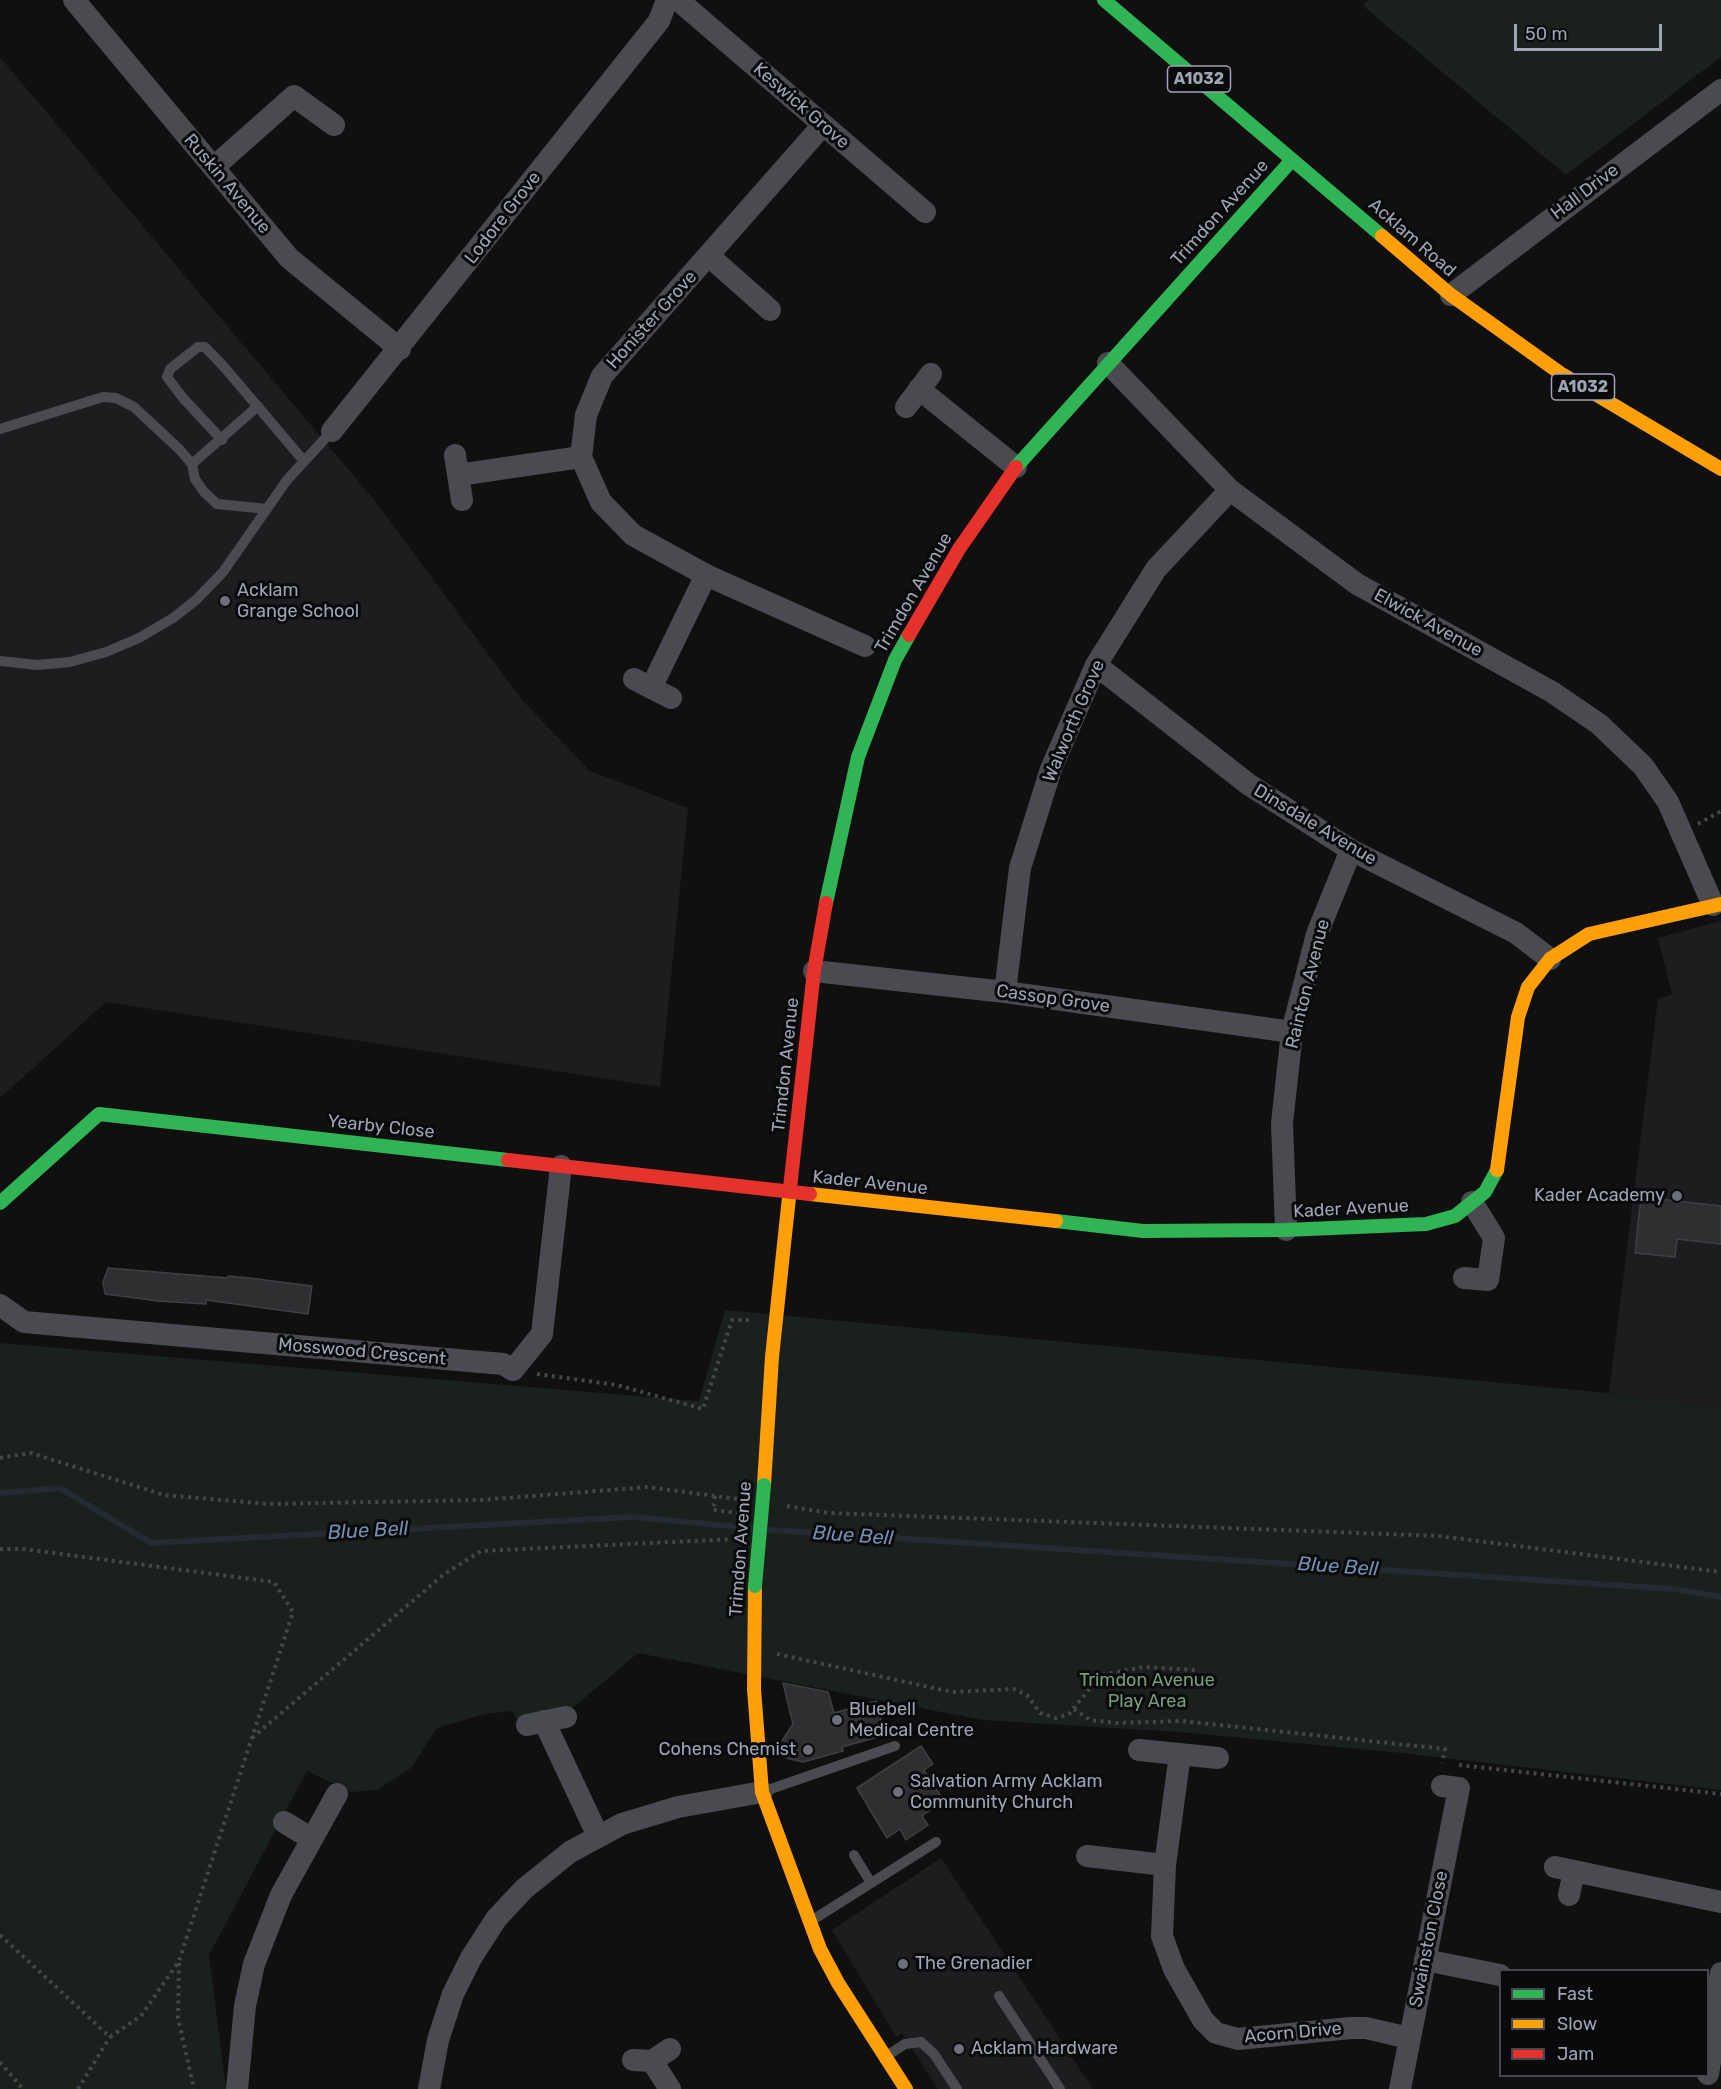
<!DOCTYPE html>
<style>
body{margin:0}
#map{position:relative;width:1721px;height:2089px;overflow:hidden;background:#101010;font-family:Rubik,sans-serif}
canvas{display:block}
.legend{position:absolute;left:1499px;top:1969px;width:210px;height:108px;box-sizing:border-box;background:#0a0a0c;border:2px solid #46484f;margin:0;padding:8px 10px;list-style:none;font-size:18px;color:#9fa4b3}
.legend li{display:flex;align-items:center;gap:12px;height:30px}
.legend b{width:30px;border:2px solid #46484f}
.scale{position:absolute;left:1514px;top:24px;width:148px;height:27px;box-sizing:border-box;border:3px solid #9fa4b3;border-top:0;padding-left:8px;font-size:18px;line-height:21px;white-space:nowrap;color:#9fa4b3;-webkit-text-stroke:4px #0a0a0c;paint-order:stroke}
</style>
<div id="map">
<canvas width="1721" height="2089"></canvas>
<ul class="legend">
<li><b style="height:8px;background:#30b455"></b>Fast</li>
<li><b style="height:8px;background:#ff9f0a"></b>Slow</li>
<li><b style="height:8px;background:#e5322d"></b>Jam</li>
</ul>
<div class="scale">50 m</div>
</div>
<script>
const g = document.querySelector('canvas').getContext('2d');
g.lineJoin = 'round';
function paint(path, color) { g.fillStyle = color; g.fill(path, 'evenodd'); }
const toPath = rows => new Path2D(rows.map(r => 'M' + r).join(''));
function trace(path, color, width, dash) { g.strokeStyle = color; g.lineWidth = width; g.lineCap = dash ? 'butt' : 'round'; g.setLineDash(dash || []); g.stroke(path); }
function write(font, color, halo, rows, align = 'center') {
  g.font = font + ' Rubik,sans-serif'; g.lineWidth = 6; g.setLineDash([]); g.textBaseline = 'middle'; g.strokeStyle = halo; g.fillStyle = color; for (const [text, x, y, turn = 0] of rows) {
    g.save(); g.translate(x, y); g.rotate((+turn || 0) * Math.PI / 180); g.textAlign = isNaN(turn) ? turn : align; if (halo) g.strokeText(text, 0, 0); g.fillText(text, 0, 0); g.restore();
  }
}
paint(toPath([
 [0,57,375,501,523,701,590,771,688,808,660,1087,106,1002,0,1098],
 [1721,921,1721,1408,1609,1393,1658,999,1672,994,1658,938],
 [941,1858,1093,2089,938,2089,902,2033,896,2037,832,1930]
]), '#1d1d1f');
paint(toPath([
 [1368,0,1721,0,1721,57,1566,175,1363,6],
 [725,1310,1609,1393,1721,1408,1721,1790,1401,1753,1180,1732,982,1720,638,1653,574,1707,517,1720,513,1711,485,1714,437,1728,411,1768,377,1790,352,1792,307,1771,209,1955,226,2089,0,2089,0,1343,699,1401]
]), '#1a201b');
trace(toPath([
 [0,1493,60,1488,151,1543,632,1517,751,1528],
 [770,1530,1674,1589,1721,1597]
]), '#232a32', 6);
const building = toPath([
 [1641,1197,1721,1206,1721,1244,1677,1239,1675,1257,1635,1253,1641,1197],
 [108,1268,228,1278,228,1276,249,1278,312,1286,308,1314,206,1300,206,1304,158,1301,105,1294,103,1282,108,1268],
 [783,1683,828,1692,834,1713,876,1701,885,1735,842,1747,843,1751,803,1762,786,1758,780,1744,793,1724,783,1683],
 [921,1746,933,1764,924,1770,940,1795,935,1798,939,1804,922,1816,928,1825,906,1840,900,1829,887,1838,857,1788,921,1746]
]);
paint(building, '#2f2f31');
trace(building, '#3e4044', 1.5);
trace(toPath([
 [1698,824,1721,811],
 [537,1374,617,1385,703,1409,732,1320,752,1320],
 [0,1458,31,1453,164,1495,268,1504,480,1500,648,1487,738,1499],
 [715,1496,713,1510,737,1513],
 [787,1506,829,1513,1439,1536,1721,1572],
 [0,1549,23,1549,274,1582,293,1612,179,1961,141,2016,110,2037,0,1935],
 [777,1654,952,1692,1014,1689,1027,1695,1040,1713,1056,1718,1069,1714,1101,1675,1144,1667,1196,1670],
 [1074,1709,1090,1720,1116,1723,1182,1721,1445,1749,1442,1763],
 [252,1738,443,1575,481,1551,735,1539],
 [1459,1765,1721,1794],
 [179,1963,178,2018,194,2089],
 [0,2062,23,2089],
 [78,2089,110,2037]
]), '#45464b', 4, [3, 4.5]);
trace(toPath([
 [0,429,103,397,116,398,134,407,179,449,192,464,195,479,204,492,217,504,267,509],
 [222,440,183,398,167,377,170,369,198,347,205,347,225,368,303,460],
 [192,464,258,406],
 [0,661,37,665,70,662,106,652,139,638,173,618,196,600,223,572,287,480,332,431],
 [765,1791,895,1746],
 [854,1855,871,1883],
 [811,1921,936,1842],
 [999,1996,1060,2089],
 [888,2055,905,2044,921,2042,934,2054,957,2089]
]), '#4a4b50', 10);
trace(toPath([
 [74,0,289,258,400,349],
 [678,0,925,212],
 [823,125,602,376,586,415,581,457,601,502,633,535,706,575,865,646],
 [214,167,294,96,334,125],
 [709,256,770,310],
 [1451,295,1721,90],
 [1108,363,1230,490,1357,584,1552,692,1599,724,1643,766,1668,802,1713,905],
 [919,389,1016,467],
 [906,407,931,374],
 [332,431,659,21,667,0],
 [455,455,462,500],
 [458,475,581,457],
 [1096,665,1248,784,1351,850,1516,933,1550,959],
 [634,679,671,698],
 [651,688,706,575],
 [814,971,1005,992,1292,1032],
 [1005,992,1020,868,1051,769,1096,665,1156,569,1230,490],
 [1286,1230,1282,1123,1292,1032,1317,934,1351,850],
 [1464,1278,1488,1280,1494,1238,1472,1202],
 [0,1305,24,1322,503,1364,513,1370,542,1334,561,1166],
 [544,1721,598,1836],
 [527,1725,566,1717],
 [1139,1750,1218,1758],
 [1180,1754,1165,1865,1162,1936,1174,1969,1203,2020,1216,2033,1238,2039,1351,2028,1366,2028,1409,2038],
 [284,1822,312,1839],
 [1087,1856,1165,1865],
 [1555,1867,1721,1902],
 [1569,1895,1574,1871],
 [1425,1960,1500,1975],
 [1708,2016,1713,2017,1721,1973],
 [633,2060,652,2061,670,2089],
 [652,2061,670,2049],
 [1708,2074,1715,2031,1713,2017],
 [237,2089,245,2006,254,1964,281,1895,337,1794],
 [429,2089,438,2040,453,1994,471,1958,496,1919,524,1889,570,1852,622,1824,678,1807,762,1792],
 [1400,2089,1459,1788,1442,1786]
]), '#4a4b50', 22);
trace(toPath([
 [1104,0,1382,236],
 [1016,467,1292,160],
 [826,903,858,757,895,660,909,635],
 [0,1203,99,1114,508,1160],
 [1056,1221,1143,1231,1286,1230,1426,1224,1455,1216,1485,1192,1497,1170]
]), '#30b455', 14);
trace(toPath([
 [1382,236,1451,295,1560,373,1721,469],
 [1497,1170,1518,1017,1528,987,1550,959,1589,934,1721,904],
 [810,1194,1056,1221],
 [764,1485,772,1357,790,1188],
 [755,1586,754,1689,762,1792,820,1949,838,1983,906,2089]
]), '#ff9f0a', 14);
trace(toPath([
 [909,635,959,549,1016,467],
 [508,1160,810,1194],
 [790,1188,814,971,826,903]
]), '#e5322d', 14);
trace(toPath([
 [755,1586,764,1485]
]), '#30b455', 14);
for (const [x, y, r, color] of [
 [225,601,6,"#6d707a"],
 [1677,1196,6,"#6d707a"],
 [837,1720,6,"#6d707a"],
 [808,1750,6,"#6d707a"],
 [898,1792,6,"#6d707a"],
 [903,1964,6,"#6d707a"],
 [959,2049,6,"#6d707a"]
]) { const dot = new Path2D(); dot.arc(x, y, r, 0, 2 * Math.PI); g.fillStyle = color; g.fill(dot); trace(dot, '#0a0a0c', 2); }
for (const [x, y, w] of [
 [1199,79,63],
 [1583,387,63]
]) { const box = new Path2D(); box.roundRect(x - w / 2, y - 13, w, 26, 4.5); g.fillStyle = '#0a0a0c'; g.fill(box); trace(box, '#9fa4b3', 1.5); }
write('bold 16px', '#9fa4b3', null, [
 ["A1032",1199,79],
 ["A1032",1583,387]
]);
write('18px', '#9fa4b3', '#0a0a0c', [
 ["Keswick Grove",801,106,41],
 ["Ruskin Avenue",227,184,50],
 ["Hall Drive",1585,192,-37],
 ["Trimdon Avenue",1220,213,-48],
 ["Lodore Grove",503,218,-52],
 ["Acklam Road",1412,238,41],
 ["Honister Grove",652,320,-48],
 ["Trimdon Avenue",914,593,-60],
 ["Elwick Avenue",1428,623,29],
 ["Walworth Grove",1074,721,-67],
 ["Dinsdale Avenue",1315,825,31],
 ["Rainton Avenue",1308,984,-76],
 ["Cassop Grove",1053,999,8],
 ["Trimdon Avenue",786,1065,-84],
 ["Yearby Close",381,1127,6],
 ["Kader Avenue",870,1183,6],
 ["Kader Avenue",1351,1209,-3],
 ["Mosswood Crescent",362,1352,5],
 ["Trimdon Avenue",741,1549,-86],
 ["Swainston Close",1429,1939,-79],
 ["Acorn Drive",1293,2033,-5]
]);
write('18px', '#9fa4b3', '#0a0a0c', [
 ["Acklam",237,591],
 ["Grange School",237,612],
 ["Kader Academy",1665,1196,"right"],
 ["Bluebell",849,1710],
 ["Medical Centre",849,1731],
 ["Cohens Chemist",796,1750,"right"],
 ["Salvation Army Acklam",910,1782],
 ["Community Church",910,1803],
 ["The Grenadier",915,1964],
 ["Acklam Hardware",971,2049]
], 'left');
write('18px', '#759f7b', '#0a0a0c', [
 ["Trimdon Avenue",1147,1681],
 ["Play Area",1147,1702]
]);
write('italic 20px', '#738fb1', '#0a0a0c', [
 ["Blue Bell",368,1531,-3],
 ["Blue Bell",853,1536,4],
 ["Blue Bell",1338,1567,4]
]);
</script>
